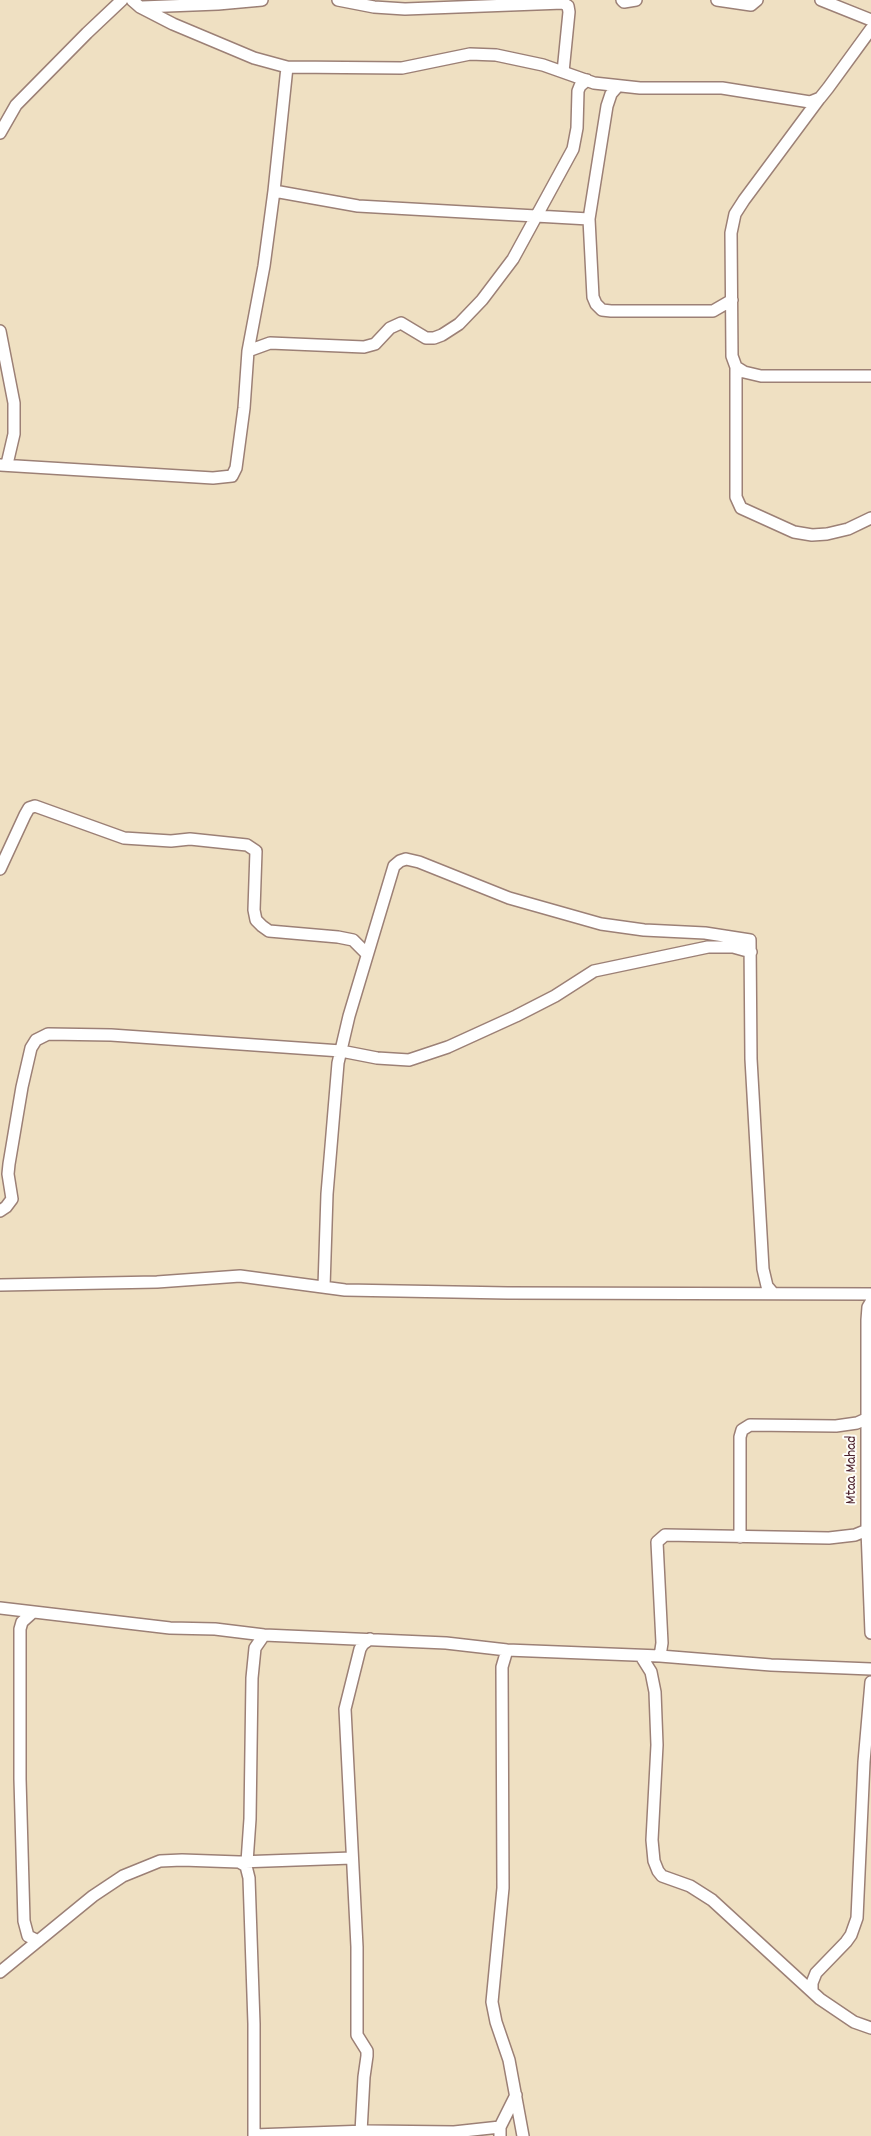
<!DOCTYPE html>
<style>
body{margin:0}
canvas{display:block;background:#efe0c2}
</style>
<canvas width="871" height="2136"></canvas>
<script>
const g = document.querySelector('canvas').getContext('2d');
g.lineJoin = 'round';
const toPath = rows => new Path2D(rows.map(r => 'M' + r).join(''));
function trace(path, color, width, dash) { g.strokeStyle = color; g.lineWidth = width; g.lineCap = dash ? 'butt' : 'round'; g.setLineDash(dash || []); g.stroke(path); }
function write(font, color, halo, rows, align = 'center') {
  g.font = font + ' Dekko,sans-serif'; g.lineWidth = 4; g.setLineDash([]); g.textBaseline = 'middle'; g.strokeStyle = halo; g.fillStyle = color; for (const [text, x, y, turn = 0] of rows) {
    g.save(); g.translate(x, y); g.rotate((+turn || 0) * Math.PI / 180); g.textAlign = isNaN(turn) ? turn : align; if (halo) g.strokeText(text, 0, 0); g.fillText(text, 0, 0); g.restore();
  }
}
const minor = toPath([
 [132,0,140,7,173,24,254,58,287,67,402,68,470,54,496,55,543,65,594,83,640,88,722,88,810,102,820,98,828,88,871,29],
 [338,0,374,7,405,9,563,3,568,6,569,12,563,72],
 [622,0,624,2,636,0],
 [717,0,751,5,757,0],
 [821,0,871,20],
 [142,7,218,4,262,0],
 [618,86,611,94,607,106,589,219,593,297,596,304,602,310,611,311,713,311,732,300],
 [819,99,744,200,735,214,731,233,732,356,736,367,744,372,761,376,871,376],
 [0,133,16,105,87,33,122,0],
 [274,191,358,206,589,219],
 [0,331,14,403,14,434,7,464],
 [248,351,270,343,364,347,375,344,390,328,401,323,426,338,434,338,442,335,459,324,482,300,513,259,573,149,577,128,578,91,580,86,587,80],
 [736,367,736,497,741,508,794,532,812,535,827,534,848,529,871,518],
 [0,465,213,478,232,476,236,468,244,408,248,351,264,266,274,191,287,67],
 [0,869,25,815,29,808,35,806,124,838,171,841,190,839,247,845,256,851,254,910,256,920,262,926,269,931,338,937,353,940,367,954],
 [0,1211,6,1207,12,1199,8,1174,9,1164,22,1087,31,1048,36,1040,48,1034,111,1035,341,1051,377,1058,409,1060,448,1047,516,1016,555,996,594,971,708,947,733,947,751,952],
 [0,1285,157,1282,240,1276,345,1290,508,1293,871,1294],
 [324,1287,327,1194,338,1063,349,1016,394,866,400,861,406,859,419,862,509,898,601,924,644,930,705,933,750,940,751,1059,763,1269,767,1286,773,1293],
 [871,1302,868,1307,867,1320,867,1530,871,1633],
 [740,1537,740,1437,742,1430,750,1425,836,1426,857,1423,868,1418],
 [0,1608,170,1628,215,1629,264,1635,446,1643,507,1650,660,1656,771,1665,871,1669],
 [32,1613,22,1622,20,1629,20,1779,24,1921,28,1936,38,1941],
 [507,1650,502,1667,503,1888,492,2002,496,2022,509,2060,523,2136],
 [641,1656,651,1672,655,1692,657,1745,652,1840,654,1861,658,1871,662,1876,690,1886,712,1900,820,1999,854,2022,871,2028],
 [660,1656,662,1643,657,1542,665,1535,829,1538,855,1535,867,1530],
 [239,1862,246,1866,249,1878,254,2024,254,2136],
 [247,1862,250,1819,252,1678,255,1648,264,1635],
 [0,1972,93,1896,123,1876,160,1861,182,1860,239,1862,352,1858],
 [812,1990,812,1983,816,1973,846,1942,851,1935,857,1918,864,1762,871,1682],
 [361,2132,364,2077,367,2056,367,2051,357,2035,357,1947,345,1709,360,1649,363,1644,370,1639],
 [254,2135,367,2131,454,2132,500,2127],
 [500,2136,500,2127,516,2095]
]);
trace(minor, '#9c8076', 14);
trace(minor, '#fff', 11);
write('15px', '#4a1f2b', '#fdfcf7', [
 ["Mtaa Mahad",853,1470,-90]
]);
</script>
